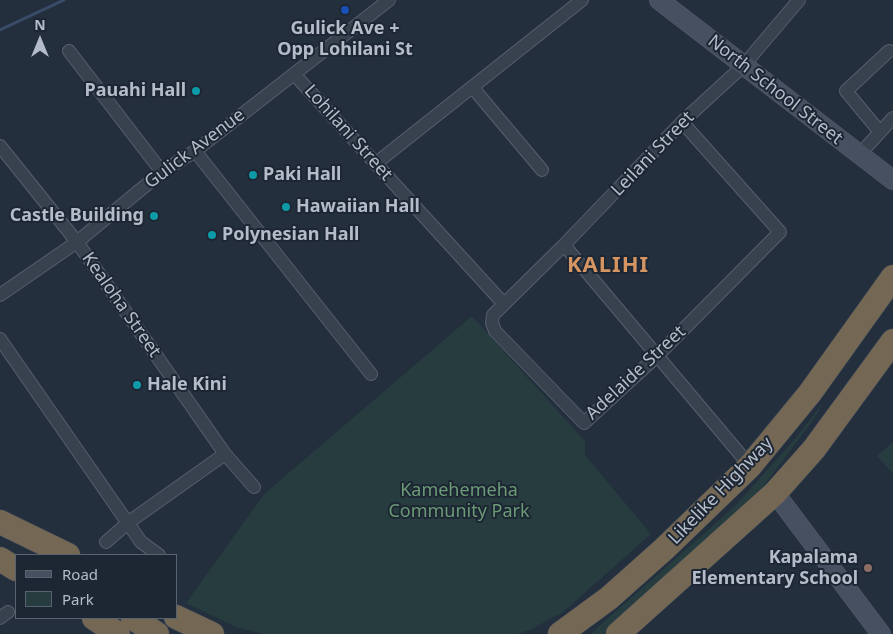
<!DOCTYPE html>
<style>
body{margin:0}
#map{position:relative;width:893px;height:634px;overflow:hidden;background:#242f3e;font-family:"Noto Sans",sans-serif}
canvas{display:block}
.legend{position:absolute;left:15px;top:554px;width:162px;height:65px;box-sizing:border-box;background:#1d2633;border:1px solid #59626f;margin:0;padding:6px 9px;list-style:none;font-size:15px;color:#b4bcc9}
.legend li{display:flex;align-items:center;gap:10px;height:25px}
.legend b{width:25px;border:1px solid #59626f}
.north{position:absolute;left:15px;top:15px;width:50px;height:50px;-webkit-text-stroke:4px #1d2633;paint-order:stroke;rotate:0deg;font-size:14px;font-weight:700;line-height:20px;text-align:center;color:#b4bcc9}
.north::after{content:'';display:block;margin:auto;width:18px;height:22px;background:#b4bcc9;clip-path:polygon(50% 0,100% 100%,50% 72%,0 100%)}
</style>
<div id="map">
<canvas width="893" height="634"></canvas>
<ul class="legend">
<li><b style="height:6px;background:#465061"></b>Road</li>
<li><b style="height:14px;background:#263c3f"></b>Park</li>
</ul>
<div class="north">N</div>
</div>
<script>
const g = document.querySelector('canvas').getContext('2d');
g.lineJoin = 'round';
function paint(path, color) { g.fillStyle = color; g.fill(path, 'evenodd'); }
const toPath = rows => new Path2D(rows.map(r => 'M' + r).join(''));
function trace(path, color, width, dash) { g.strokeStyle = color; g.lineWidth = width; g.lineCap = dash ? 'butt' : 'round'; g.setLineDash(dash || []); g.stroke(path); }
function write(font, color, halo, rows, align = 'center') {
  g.font = font + ' "Noto Sans",sans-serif'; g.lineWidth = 4; g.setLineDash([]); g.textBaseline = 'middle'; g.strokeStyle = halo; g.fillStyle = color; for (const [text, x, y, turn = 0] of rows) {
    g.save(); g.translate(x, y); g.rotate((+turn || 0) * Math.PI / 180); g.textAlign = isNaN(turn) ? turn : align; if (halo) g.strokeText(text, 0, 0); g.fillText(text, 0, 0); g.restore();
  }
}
paint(toPath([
 [472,316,585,441,585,455,651,534,563,612,532,629,518,634,263,634,236,627,186,603,264,494],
 [825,400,814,419,759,492,640,605,603,634,590,634,735,506,795,439],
 [893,442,893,474,877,456]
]), '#263c3f');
trace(toPath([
 [0,30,64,0]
]), '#394c67', 3);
const street = toPath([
 [69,51,162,172],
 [294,74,503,303],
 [473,88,542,170],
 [682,122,780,232,658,355,584,423,495,331,492,323,493,315,564,245,682,122,743,66,799,0],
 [880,132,846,91,889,51],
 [0,146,77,242,225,454,254,487],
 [195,151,371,374],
 [859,155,893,118],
 [375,164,582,0],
 [564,245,750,466],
 [0,295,77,242,162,172,195,151,389,0],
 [0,339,141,542,159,555],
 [106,542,129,522,225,454],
 [0,618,8,612]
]);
const secondary = toPath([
 [659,0,893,180],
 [775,493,881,634]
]);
const highway = toPath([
 [0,522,68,555],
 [0,559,16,569],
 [176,617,212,634],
 [94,618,118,634],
 [133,618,157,634],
 [560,634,609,598,664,549,750,466,810,393,893,277],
 [618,634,775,493,814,449,893,341]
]);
trace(street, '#565f6c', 14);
trace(secondary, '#565f6c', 20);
trace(highway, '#434c59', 25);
trace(street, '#38414e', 12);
trace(secondary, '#465061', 19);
trace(highway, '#746855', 24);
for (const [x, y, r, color] of [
 [345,10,5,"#1a4fb4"],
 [196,91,5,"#0f9aa8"],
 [253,175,5,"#0f9aa8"],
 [286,207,5,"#0f9aa8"],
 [154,216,5,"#0f9aa8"],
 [212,235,5,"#0f9aa8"],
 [137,385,5,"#0f9aa8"],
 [868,568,5,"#8d6e63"]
]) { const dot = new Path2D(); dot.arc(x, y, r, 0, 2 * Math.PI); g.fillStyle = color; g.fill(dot); trace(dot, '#1d2633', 2); }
write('bold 18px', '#b4bcc9', '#1d2633', [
 ["Gulick Ave +",345,29,"center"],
 ["Opp Lohilani St",345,50,"center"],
 ["Pauahi Hall",186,91,"right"],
 ["Paki Hall",263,175],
 ["Hawaiian Hall",296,207],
 ["Castle Building",144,216,"right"],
 ["Polynesian Hall",222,235],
 ["Hale Kini",147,385],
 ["Kapalama",858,558,"right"],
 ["Elementary School",858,579,"right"]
], 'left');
write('18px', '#b4bcc9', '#1d2633', [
 ["North School Street",775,90,38],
 ["Lohilani Street",348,133,48],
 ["Gulick Avenue",195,149,-37],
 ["Leilani Street",653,154,-46],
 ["Kealoha Street",121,305,55],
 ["Adelaide Street",636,373,-43],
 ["Likelike Highway",721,491,-46]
]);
write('18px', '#6b9a76', '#1d2633', [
 ["Kamehemeha",459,491],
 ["Community Park",459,512]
]);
g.letterSpacing = '1px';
write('bold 22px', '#d59563', '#1d2633', [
 ["KALIHI",608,266]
]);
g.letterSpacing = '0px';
</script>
